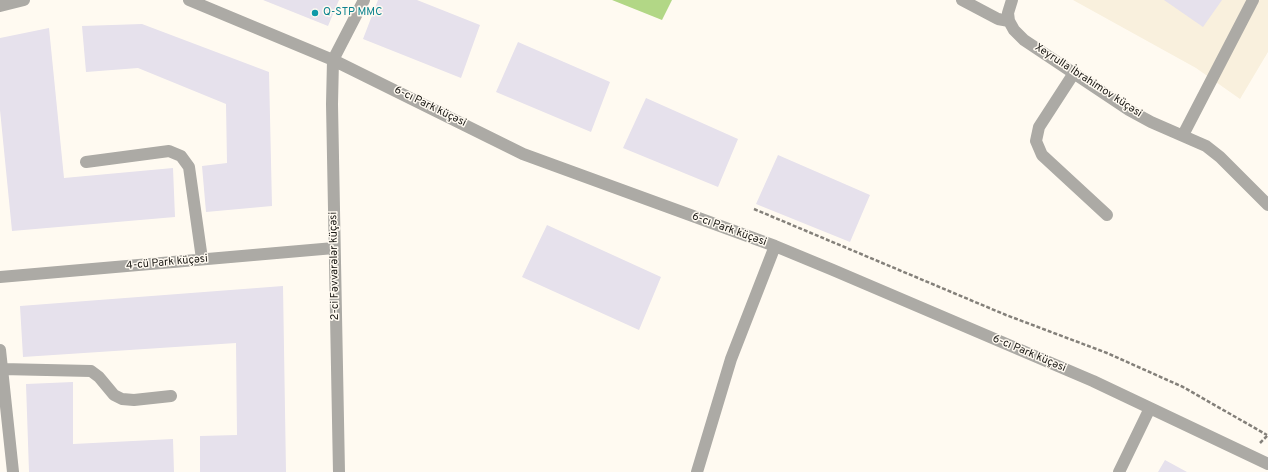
<!DOCTYPE html>
<meta charset="utf-8">
<style>
body{margin:0}
canvas{display:block;background:#fffaf1}
</style>
<canvas width="1268" height="472"></canvas>
<script>
const g = document.querySelector('canvas').getContext('2d');
g.lineJoin = 'round';
function paint(path, color) { g.fillStyle = color; g.fill(path, 'evenodd'); }
const toPath = rows => new Path2D(rows.map(r => 'M' + r).join(''));
function trace(path, color, width, dash) { g.strokeStyle = color; g.lineWidth = width; g.lineCap = dash ? 'butt' : 'round'; g.setLineDash(dash || []); g.stroke(path); }
function write(font, color, halo, rows, align = 'center') {
  g.font = font + ' Overpass,sans-serif'; g.lineWidth = 3; g.setLineDash([]); g.textBaseline = 'middle'; g.strokeStyle = halo; g.fillStyle = color; for (const [text, x, y, turn = 0] of rows) {
    g.save(); g.translate(x, y); g.rotate((+turn || 0) * Math.PI / 180); g.textAlign = isNaN(turn) ? turn : align; if (halo) g.strokeText(text, 0, 0); g.fillText(text, 0, 0); g.restore();
  }
}
paint(toPath([
 [1073,0,1268,0,1268,52,1240,99,1196,68]
]), '#f9f0dd');
paint(toPath([
 [612,0,672,0,662,20]
]), '#b2d786');
paint(toPath([
 [263,0,339,0,328,26],
 [378,0,417,0,480,25,461,78,363,39],
 [1164,0,1222,0,1203,27],
 [142,24,269,72,272,206,206,212,202,166,227,163,226,104,138,68,86,72,82,26],
 [49,28,64,178,173,168,175,217,12,231,0,110,0,38],
 [518,42,610,82,591,132,496,92],
 [646,98,738,139,718,187,623,148],
 [778,155,870,195,850,242,756,204],
 [547,225,661,277,639,330,522,277],
 [283,286,286,472,200,472,200,436,237,435,236,343,23,357,20,306],
 [73,382,73,444,173,439,174,472,29,472,26,384],
 [1165,460,1187,472,1158,472]
]), '#e6e1ec');
trace(toPath([
 [754,209,1006,315,1107,353,1183,387,1267,435],
 [1260,443,1268,435]
]), '#84807a', 2.5, [4, 2]);
trace(toPath([
 [189,0,333,60,523,154,775,246,833,270,1093,381,1268,464],
 [962,0,998,19,1009,21],
 [1012,0,1008,13,1009,21,1014,30,1024,40,1129,110,1151,122,1206,146,1220,157,1268,205],
 [0,6,24,0],
 [1074,73,1039,127,1036,141,1042,155,1107,215],
 [1183,135,1253,0],
 [86,162,169,151,181,156,189,167,202,259],
 [0,277,334,248],
 [0,350,13,472],
 [2,369,91,371,99,377,114,395,122,399,134,400,171,396],
 [339,472,332,104,333,60,364,0],
 [697,472,731,359,775,246],
 [1119,472,1150,408]
]), '#acaaa5', 12);
for (const [x, y, r, color] of [
 [315,13,4,"#0f9aa8"]
]) { const dot = new Path2D(); dot.arc(x, y, r, 0, 2 * Math.PI); g.fillStyle = color; g.fill(dot); trace(dot, '#fffaf1', 1.5); }
write('11px', '#0d838f', '#fffaf1', [
 ["Q-STP MMC",323,13]
], 'left');
write('11px', '#191713', '#fffaf1', [
 ["Xeyrulla İbrahimov küçəsi",1088,81,33],
 ["6-cı Park küçəsi",430,107,26],
 ["6-cı Park küçəsi",729,230,20],
 ["4-cü Park küçəsi",167,263,-5],
 ["2-ci Fəvvarələr küçəsi",335,266,-91],
 ["6-cı Park küçəsi",1029,354,23]
]);
</script>
